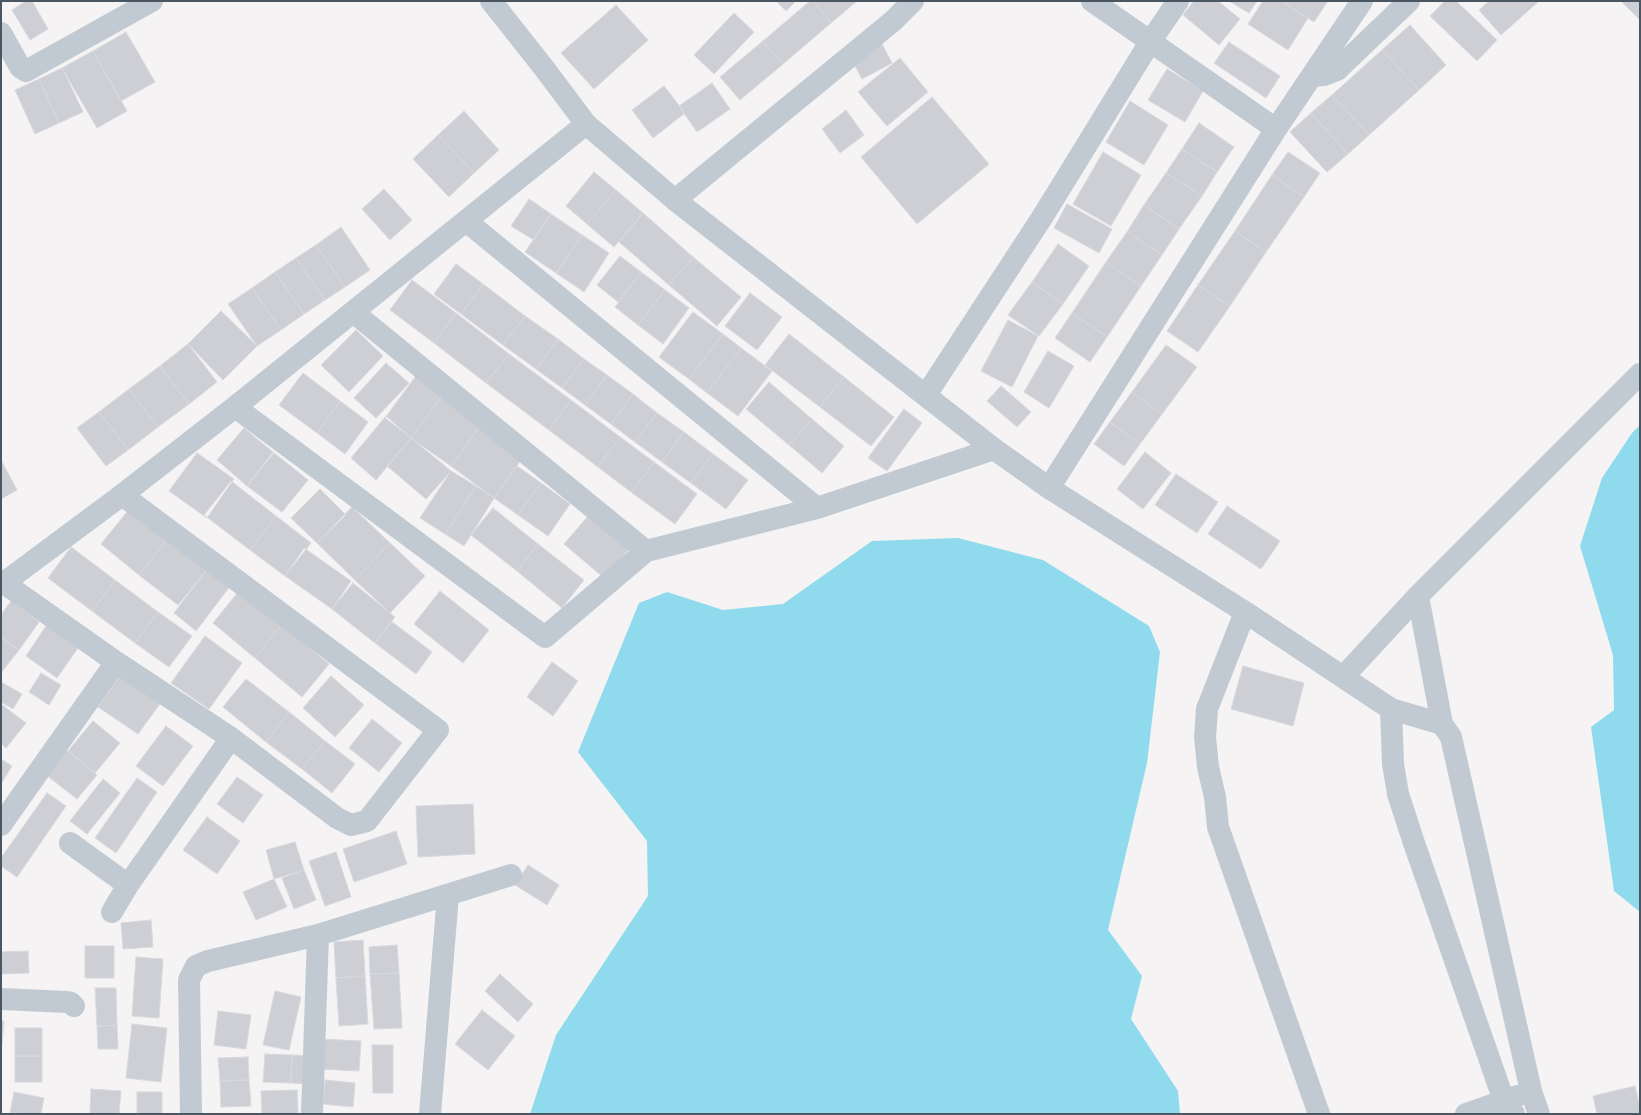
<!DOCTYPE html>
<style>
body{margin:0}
#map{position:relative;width:1641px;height:1115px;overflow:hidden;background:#f5f3f3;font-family:"Space Grotesk",sans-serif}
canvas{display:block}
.frame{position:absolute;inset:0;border:2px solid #4a5661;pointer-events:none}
</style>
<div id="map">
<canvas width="1641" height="1115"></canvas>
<div class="frame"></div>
</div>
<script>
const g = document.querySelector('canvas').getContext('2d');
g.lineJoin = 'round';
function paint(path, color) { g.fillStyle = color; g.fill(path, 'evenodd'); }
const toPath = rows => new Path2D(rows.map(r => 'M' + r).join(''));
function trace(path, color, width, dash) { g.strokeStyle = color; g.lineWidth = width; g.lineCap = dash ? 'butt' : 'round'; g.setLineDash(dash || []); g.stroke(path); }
paint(toPath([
 [1640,425,1640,912,1614,891,1591,727,1614,710,1613,655,1580,546,1602,478,1632,433],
 [958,538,1043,560,1149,626,1160,652,1147,763,1108,930,1142,976,1131,1019,1178,1091,1180,1114,530,1114,556,1035,648,896,647,841,578,752,639,603,667,592,723,610,783,604,872,541]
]), '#90daee');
const building = toPath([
 [26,1,32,1,48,29,30,40,12,10,26,1],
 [776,1,796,1,786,11,776,1],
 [810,1,813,1,831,23,783,64,763,41,810,1],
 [813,1,857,1,831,23,813,1],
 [1194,1,1218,1,1240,19,1219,45,1183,15,1194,1],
 [1229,1,1257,1,1249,13,1229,1],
 [1263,1,1281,1,1308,18,1288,50,1248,24,1263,1],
 [1281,1,1328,1,1314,22,1281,1],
 [1445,1,1456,1,1497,40,1477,61,1430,16,1445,1],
 [1489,1,1539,1,1501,35,1479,10,1489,1],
 [1621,1,1640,1,1640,20,1621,1],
 [616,5,648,40,594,89,561,53,616,5],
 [734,13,754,32,714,74,694,55,734,13],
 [1410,25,1446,65,1419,90,1382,50,1410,25],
 [126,32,155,82,121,101,93,51,126,32],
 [763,41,783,64,740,100,720,77,763,41],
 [1229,42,1280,76,1266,98,1214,63,1229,42],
 [882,44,892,63,862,79,852,60,882,44],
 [1382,50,1419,90,1369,135,1332,95,1382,50],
 [93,51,127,111,97,128,62,68,93,51],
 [900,58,928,92,887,126,858,92,900,58],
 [62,68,83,112,59,123,39,79,62,68],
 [1167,69,1203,91,1185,122,1148,100,1167,69],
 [39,79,59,123,35,134,15,90,39,79],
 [712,83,730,109,697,132,679,106,712,83],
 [664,86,685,113,653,138,632,110,664,86],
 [1332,95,1369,135,1348,154,1311,113,1332,95],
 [932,97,989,164,917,224,861,157,932,97],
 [1130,101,1168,125,1144,165,1106,142,1130,101],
 [846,110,864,135,840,153,822,129,846,110],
 [464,111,499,150,474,173,438,135,464,111],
 [1311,113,1348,154,1327,172,1290,132,1311,113],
 [1199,123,1234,147,1217,172,1182,149,1199,123],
 [438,135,474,173,449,197,413,159,438,135],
 [1182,149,1217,172,1202,196,1166,173,1182,149],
 [1103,152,1141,175,1111,226,1073,204,1103,152],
 [1288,152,1320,173,1304,197,1272,175,1288,152],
 [594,172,616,190,587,224,566,206,594,172],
 [1166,173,1202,196,1179,229,1144,205,1166,173],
 [1272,175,1304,197,1266,252,1235,231,1272,175],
 [384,189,412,220,390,240,362,209,384,189],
 [616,190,643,213,614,247,587,224,616,190],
 [529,199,551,214,534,240,511,226,529,199],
 [1067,204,1112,229,1099,253,1054,228,1067,204],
 [1144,205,1179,229,1162,255,1127,232,1144,205],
 [643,213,693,257,669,285,619,242,643,213],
 [551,214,582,235,556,273,525,252,551,214],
 [341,227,370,270,345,287,316,245,341,227],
 [1235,231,1266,252,1230,306,1198,285,1235,231],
 [1127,232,1162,255,1141,286,1106,262,1127,232],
 [582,235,609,253,584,292,556,273,582,235],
 [1058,244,1089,266,1063,304,1032,282,1058,244],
 [316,245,345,287,325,300,296,258,316,245],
 [620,256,641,272,618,302,597,285,620,256],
 [693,257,741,297,717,326,669,285,693,257],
 [296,258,325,300,304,314,275,272,296,258],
 [1106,262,1141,286,1107,337,1072,313,1106,262],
 [456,264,483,284,461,314,434,294,456,264],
 [275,272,304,314,281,330,252,288,275,272],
 [641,272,665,290,638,325,615,307,641,272],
 [412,280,456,313,434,343,390,310,412,280],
 [1032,282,1063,304,1039,336,1008,315,1032,282],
 [483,284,525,316,503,345,461,314,483,284],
 [1198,285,1230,306,1198,352,1167,331,1198,285],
 [252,288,281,330,257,346,228,304,252,288],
 [665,290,689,308,663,344,638,325,665,290],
 [750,293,782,317,757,350,725,326,750,293],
 [221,311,257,346,223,380,188,344,221,311],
 [693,312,723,334,689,379,659,357,693,312],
 [456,313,509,354,486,383,434,343,456,313],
 [1072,313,1107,337,1090,362,1055,338,1072,313],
 [525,316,558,339,536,369,503,345,525,316],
 [1008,320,1038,336,1012,387,981,371,1008,320],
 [356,330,383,356,349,392,321,365,356,330],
 [723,334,741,348,707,393,689,379,723,334],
 [789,334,844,377,820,407,765,365,789,334],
 [558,339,584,359,562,388,536,369,558,339],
 [188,344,217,382,189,404,160,366,188,344],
 [1166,345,1197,367,1162,414,1132,392,1166,345],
 [741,348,772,371,738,416,707,393,741,348],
 [1048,351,1074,366,1049,408,1024,392,1048,351],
 [509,354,571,400,549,430,486,383,509,354],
 [584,359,607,375,585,405,562,388,584,359],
 [386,363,409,383,376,418,354,398,386,363],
 [160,366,189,404,158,427,129,389,160,366],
 [303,373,340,401,317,433,279,405,303,373],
 [418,373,445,392,411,438,385,418,418,373],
 [607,375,633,394,611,424,585,405,607,375],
 [844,377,894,417,871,446,820,407,844,377],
 [769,382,812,419,789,445,746,409,769,382],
 [1001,386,1031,412,1017,427,987,401,1001,386],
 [129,389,158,427,128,450,99,412,129,389],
 [445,392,484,421,451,466,411,438,445,392],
 [1132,392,1162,414,1140,444,1110,422,1132,392],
 [633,394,657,413,635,442,611,424,633,394],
 [571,400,620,437,598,467,549,430,571,400],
 [340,401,368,422,345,454,317,433,340,401],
 [904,409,922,423,887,471,868,458,904,409],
 [99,412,128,450,106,466,77,428,99,412],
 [657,413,684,432,662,462,635,442,657,413],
 [386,416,411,438,376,480,351,458,386,416],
 [812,419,844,446,822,473,789,445,812,419],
 [1110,422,1140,444,1124,466,1094,444,1110,422],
 [481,425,524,456,494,498,451,466,481,425],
 [244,428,274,453,247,486,217,460,244,428],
 [684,432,713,454,691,483,662,462,684,432],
 [620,437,654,462,631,492,598,467,620,437],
 [411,438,451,471,426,499,387,466,411,438],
 [273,452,308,480,282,512,247,486,273,452],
 [1145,452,1171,473,1143,509,1117,489,1145,452],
 [197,453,234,479,207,518,169,491,197,453],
 [713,454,748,480,726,509,691,483,713,454],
 [1,460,17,490,1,499,1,460],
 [654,462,697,494,675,524,631,492,654,462],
 [517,466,541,483,518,515,494,498,517,466],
 [451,471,476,486,445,534,420,518,451,471],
 [1176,474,1218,502,1197,533,1155,505,1176,474],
 [231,481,276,516,250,550,204,515,231,481],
 [541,483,570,504,548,536,518,515,541,483],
 [476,486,494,498,464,546,445,534,476,486],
 [320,489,346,515,317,543,291,518,320,489],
 [1227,506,1280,541,1261,569,1208,534,1227,506],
 [131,507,169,537,139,575,101,544,131,507],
 [352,507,390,543,355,580,317,543,352,507],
 [493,508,538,544,517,571,471,535,493,508],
 [589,515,629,549,604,578,564,544,589,515],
 [276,516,311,543,285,576,250,550,276,516],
 [169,537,208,568,178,605,139,575,169,537],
 [390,543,425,576,390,613,355,580,390,543],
 [538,544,584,580,562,608,517,571,538,544],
 [71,547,115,580,92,611,48,578,71,547],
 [304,548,351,581,332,609,285,576,304,548],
 [208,568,231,585,196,631,174,613,208,568],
 [115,580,158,612,135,643,92,611,115,580],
 [353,583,395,617,375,643,332,609,353,583],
 [239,591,281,625,255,658,213,623,239,591],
 [440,591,489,630,463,663,414,624,440,591],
 [11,601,39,622,19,650,1,637,1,615,11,601],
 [158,612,192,636,169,667,135,643,158,612],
 [391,621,432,652,416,674,375,643,391,621],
 [48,623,80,645,57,678,26,656,48,623],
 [281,625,329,664,302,697,255,658,281,625],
 [205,636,242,663,209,709,171,683,205,636],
 [1,637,19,650,1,673,1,637],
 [552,662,578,681,553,716,527,697,552,662],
 [1243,666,1304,683,1293,726,1231,709,1243,666],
 [41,673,61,685,49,705,29,692,41,673],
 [122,673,162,701,138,734,98,707,122,673],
 [331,676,364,705,335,737,303,708,331,676],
 [246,679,289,712,266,742,223,707,246,679],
 [1,682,22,694,13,709,1,702,1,682],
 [1,704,26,723,6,748,1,743,1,704],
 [289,712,325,741,302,769,266,742,289,712],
 [372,719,402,743,379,772,349,748,372,719],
 [93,721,120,743,95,773,68,751,93,721],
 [166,726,193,746,163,786,136,766,166,726],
 [325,741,355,764,332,793,302,769,325,741],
 [65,749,97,775,77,799,45,774,65,749],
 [1,759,12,766,1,784,1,759],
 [237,777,263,795,243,823,217,804,237,777],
 [137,778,157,792,116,853,95,838,137,778],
 [103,779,120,793,87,834,70,821,103,779],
 [47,793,66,806,17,877,1,866,1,858,47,793],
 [473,804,475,854,418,857,416,806,473,804],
 [207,817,240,841,217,874,183,850,207,817],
 [396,831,407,864,354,882,343,849,396,831],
 [295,842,304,870,274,879,266,850,295,842],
 [336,852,351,897,325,906,309,861,336,852],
 [528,865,559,885,547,905,515,885,528,865],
 [304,870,316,900,294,909,282,878,304,870],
 [274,879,287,907,256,920,243,892,274,879],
 [151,920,153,947,123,949,121,923,151,920],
 [363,940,365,976,336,978,334,942,363,940],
 [397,945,399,973,370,974,369,947,397,945],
 [85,946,114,946,114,978,85,978,85,946],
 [28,951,29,973,1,974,1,952,28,951],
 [136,957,163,959,159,1018,132,1016,136,957],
 [399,973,402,1028,374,1029,370,974,399,973],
 [500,974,533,1004,518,1022,485,991,500,974],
 [365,976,368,1024,339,1026,336,978,365,976],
 [95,988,116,988,117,1025,97,1026,95,988],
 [275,991,301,997,289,1050,263,1045,275,991],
 [482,1010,515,1036,488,1070,455,1044,482,1010],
 [218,1011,251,1015,246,1049,214,1045,218,1011],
 [1,1021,4,1021,2,1045,1,1045,1,1021],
 [132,1024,167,1028,161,1082,126,1078,132,1024],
 [117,1025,118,1049,98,1049,97,1026,117,1025],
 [15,1028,42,1028,42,1056,15,1056,15,1028],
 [320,1039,361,1041,359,1071,319,1069,320,1039],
 [372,1045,393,1045,393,1093,373,1093,372,1045],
 [265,1054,292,1055,291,1083,263,1082,265,1054],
 [292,1055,309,1056,308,1084,291,1083,292,1055],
 [15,1056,42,1056,42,1082,15,1082,15,1056],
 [248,1057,249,1080,220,1081,218,1058,248,1057],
 [249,1080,251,1106,221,1107,220,1081,249,1080],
 [325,1080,355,1083,353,1107,323,1104,325,1080],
 [1635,1086,1640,1107,1640,1114,1597,1114,1593,1096,1635,1086],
 [91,1089,121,1091,119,1114,90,1114,91,1089],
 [297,1090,298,1114,262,1114,261,1091,297,1090],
 [14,1092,44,1098,41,1114,10,1113,14,1092],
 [137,1092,162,1092,162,1114,137,1114,137,1092]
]);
paint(building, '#cdcfd5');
trace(building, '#d7d9de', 1);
trace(toPath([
 [491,1,544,68,586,124,675,200,994,449,1049,488,1245,612,1391,709,1442,724],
 [1092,1,1276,129],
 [1,33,20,67,26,71,152,1],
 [1312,76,1324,75,1337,70,1409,1],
 [675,200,893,21,913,1],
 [466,221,817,508],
 [353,312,646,551],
 [926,395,1043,216,1150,42,1178,1],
 [235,407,545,637,646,551,817,508,994,449],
 [1049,488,1276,129,1362,1],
 [1,581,116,662,231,738,337,818,351,825,367,821,438,730,122,495],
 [1,585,122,495,235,407,586,124],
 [1418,596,1442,724,1451,737,1531,1091,1539,1114],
 [1245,612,1207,709,1205,737,1208,767,1215,797,1218,827,1319,1114],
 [1344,676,1418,596,1640,374],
 [1391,709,1393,764,1398,794,1414,843,1504,1101,1514,1114],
 [1,825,116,662],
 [70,843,128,885],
 [112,912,128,885,231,738],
 [1,999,67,1002,71,1003,74,1006],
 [191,1114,189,980,196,966,208,961,318,935,511,875],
 [312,1114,318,935],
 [430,1114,448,895],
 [1466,1114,1517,1096]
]), '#c1cad2', 22);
</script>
